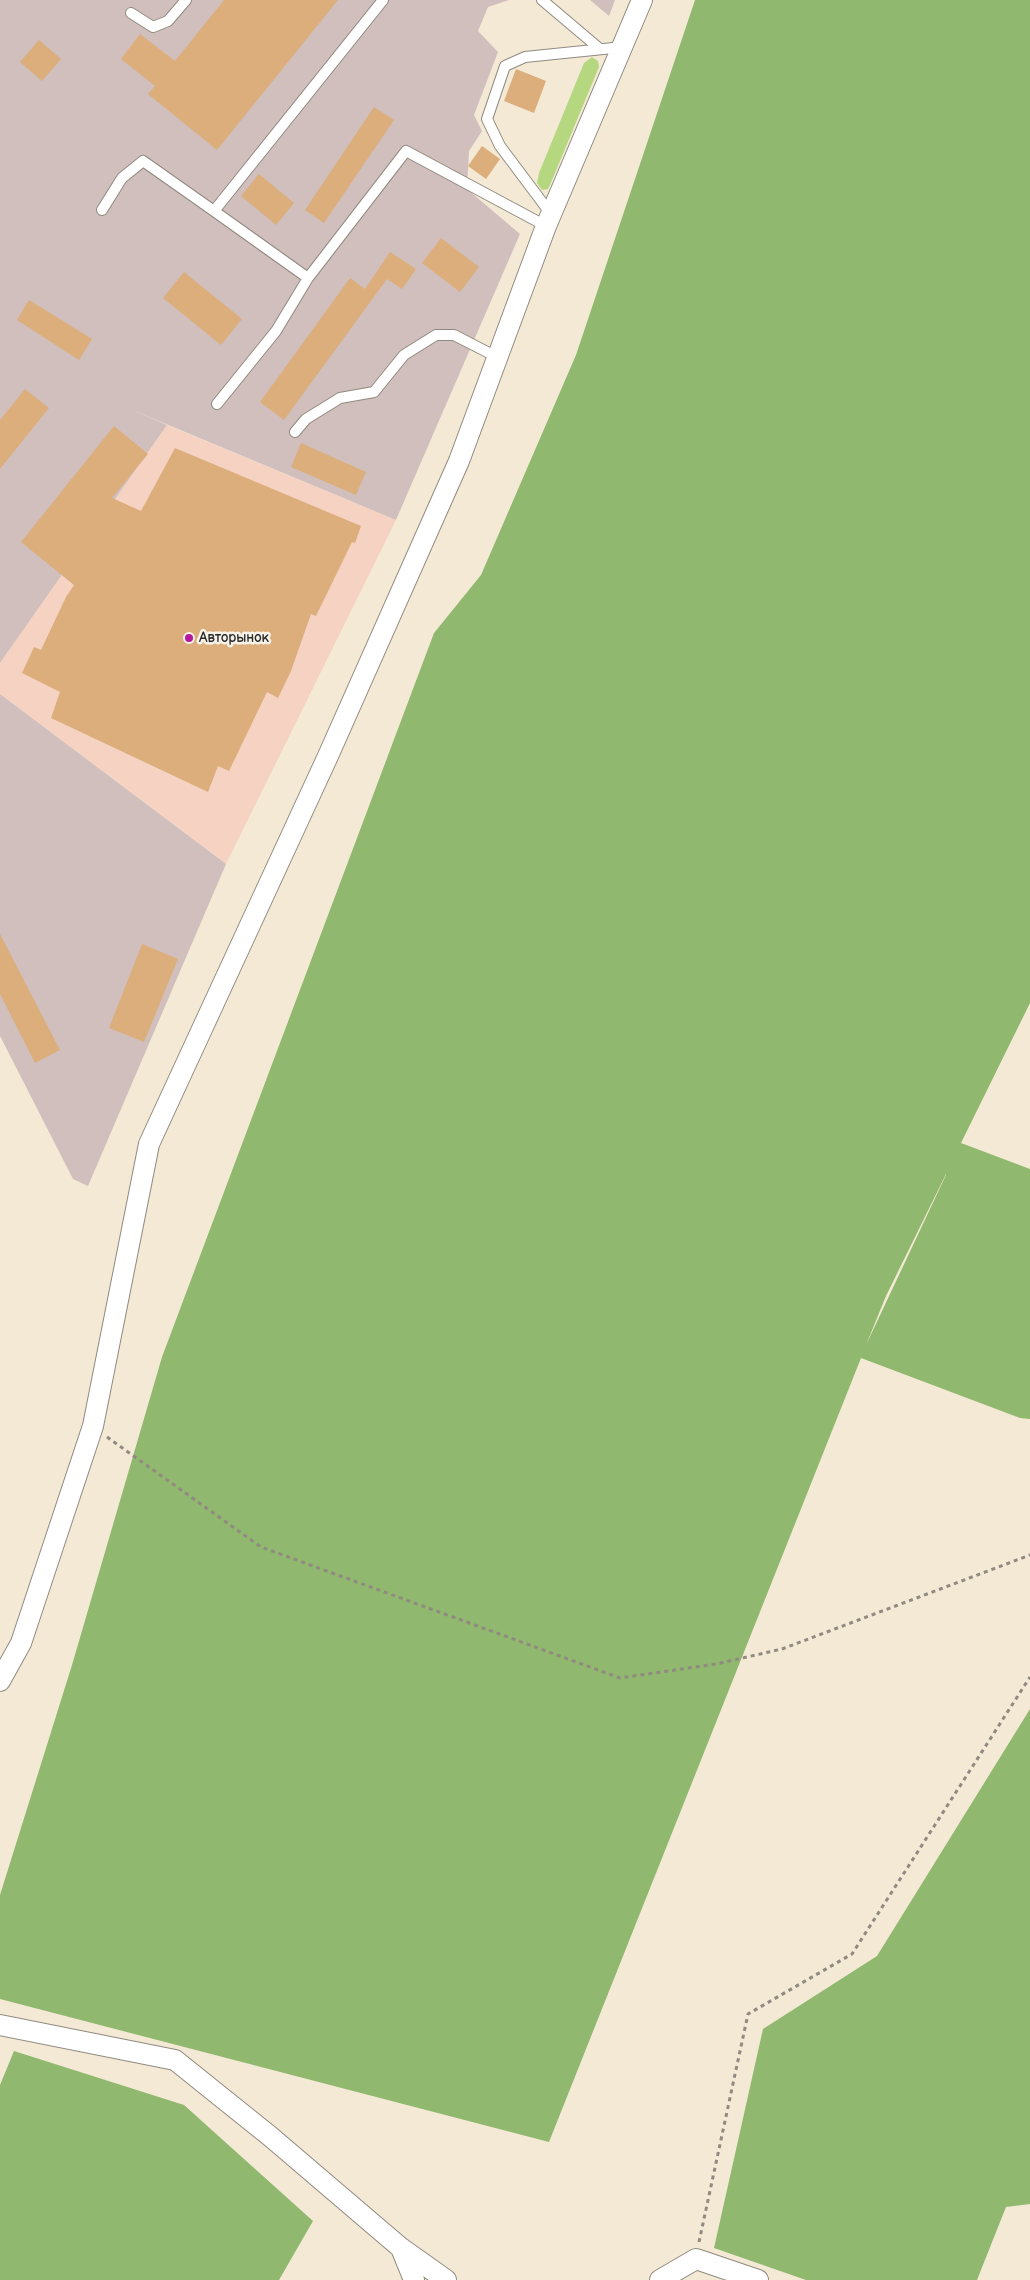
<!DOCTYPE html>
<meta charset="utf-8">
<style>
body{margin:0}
canvas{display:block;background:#f4e9d5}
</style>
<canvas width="1030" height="2280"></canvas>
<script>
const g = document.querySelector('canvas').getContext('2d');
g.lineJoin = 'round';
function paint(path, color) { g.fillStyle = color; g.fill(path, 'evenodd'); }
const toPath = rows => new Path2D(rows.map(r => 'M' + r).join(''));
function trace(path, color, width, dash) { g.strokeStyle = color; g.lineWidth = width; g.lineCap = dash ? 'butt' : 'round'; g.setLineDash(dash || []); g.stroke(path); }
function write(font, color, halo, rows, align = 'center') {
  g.font = font + ' "Balsamiq Sans",sans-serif'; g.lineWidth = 5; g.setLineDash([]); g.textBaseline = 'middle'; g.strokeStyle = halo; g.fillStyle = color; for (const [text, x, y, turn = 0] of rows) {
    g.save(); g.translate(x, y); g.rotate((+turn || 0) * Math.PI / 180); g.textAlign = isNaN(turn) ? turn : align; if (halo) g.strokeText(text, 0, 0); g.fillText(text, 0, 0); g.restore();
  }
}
paint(toPath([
 [167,425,396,520,226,864,0,694,0,663]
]), '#f5d2c2');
paint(toPath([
 [0,0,509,0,488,7,478,31,498,52,474,115,482,131,469,151,467,189,520,234,396,520,130,409,167,425,0,663],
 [590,0,615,0,609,16],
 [0,694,226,864,88,1186,73,1179,0,1036]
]), '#d1bfbd');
paint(toPath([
 [592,57,598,61,599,67,550,185,548,189,542,190,537,183,539,173,584,63]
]), '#b5d77f');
paint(toPath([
 [695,0,1030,0,1030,1003,961,1143,1030,1169,1030,1419,1020,1418,861,1358,549,2142,0,1999,0,1895,72,1665,162,1357,434,633,481,575,576,355],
 [946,1174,946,1175,866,1345,886,1296],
 [1030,1709,1030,2204,1006,2207,977,2280,806,2280,714,2248,763,2029,877,1956],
 [14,2051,184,2105,313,2221,279,2280,0,2280,0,2085]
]), '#90b86e');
paint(toPath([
 [224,0,338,0,217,150,148,94,155,86,121,59,140,34,175,61],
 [39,40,61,59,42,81,20,62],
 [516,69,546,81,534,113,504,101],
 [374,107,394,120,324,223,305,210],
 [482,146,500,159,486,179,468,166],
 [259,174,294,203,276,225,241,196],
 [441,238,479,267,460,292,422,263],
 [390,252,416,269,402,289,387,279,284,420,260,402,350,278,365,289],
 [184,272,242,319,221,345,163,298],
 [29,300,92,339,79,360,17,320],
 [25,389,49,408,0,469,0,420],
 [114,426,148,454,112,498,141,511,175,448,361,526,355,543,352,542,316,616,311,614,291,671,278,698,267,692,229,771,218,766,208,792,51,718,60,692,22,673,34,647,41,650,66,597,74,585,21,542],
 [301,443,366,472,356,495,291,467],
 [0,934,60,1050,35,1063,0,994],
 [142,944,178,959,144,1042,109,1028]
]), '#dbae7c');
const lane = toPath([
 [542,0,600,49],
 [131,13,153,27,168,21,186,0],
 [102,210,122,178,143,161,214,211,383,0],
 [214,211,308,278,406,151,546,226],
 [551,214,500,146,487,119,505,66,525,57,623,47],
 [217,404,276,331,308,278],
 [295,432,306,419,340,398,374,392,404,355,436,335,454,335,497,357]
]);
const street = toPath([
 [0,1681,21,1643,93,1426,149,1144,328,756,459,461,546,226,642,0],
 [0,2025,175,2060,271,2137,401,2248,446,2280],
 [401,2248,414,2280],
 [660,2280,696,2259,758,2280]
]);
trace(lane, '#908a80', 12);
trace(street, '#908a80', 22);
trace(toPath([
 [107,1437,261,1547,620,1678,716,1664,782,1649,1030,1555],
 [699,2242,748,2014,852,1954,1030,1677]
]), '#908a80', 3, [4, 4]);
trace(lane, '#fff', 10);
trace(street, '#fff', 20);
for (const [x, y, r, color] of [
 [189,638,5,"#b5179e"]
]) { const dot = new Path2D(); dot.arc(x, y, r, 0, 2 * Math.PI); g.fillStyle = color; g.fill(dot); trace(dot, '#f7f3e8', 2); }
write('14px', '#2b2b2b', '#f7f3e8', [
 ["Авторынок",199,638]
], 'left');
</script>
